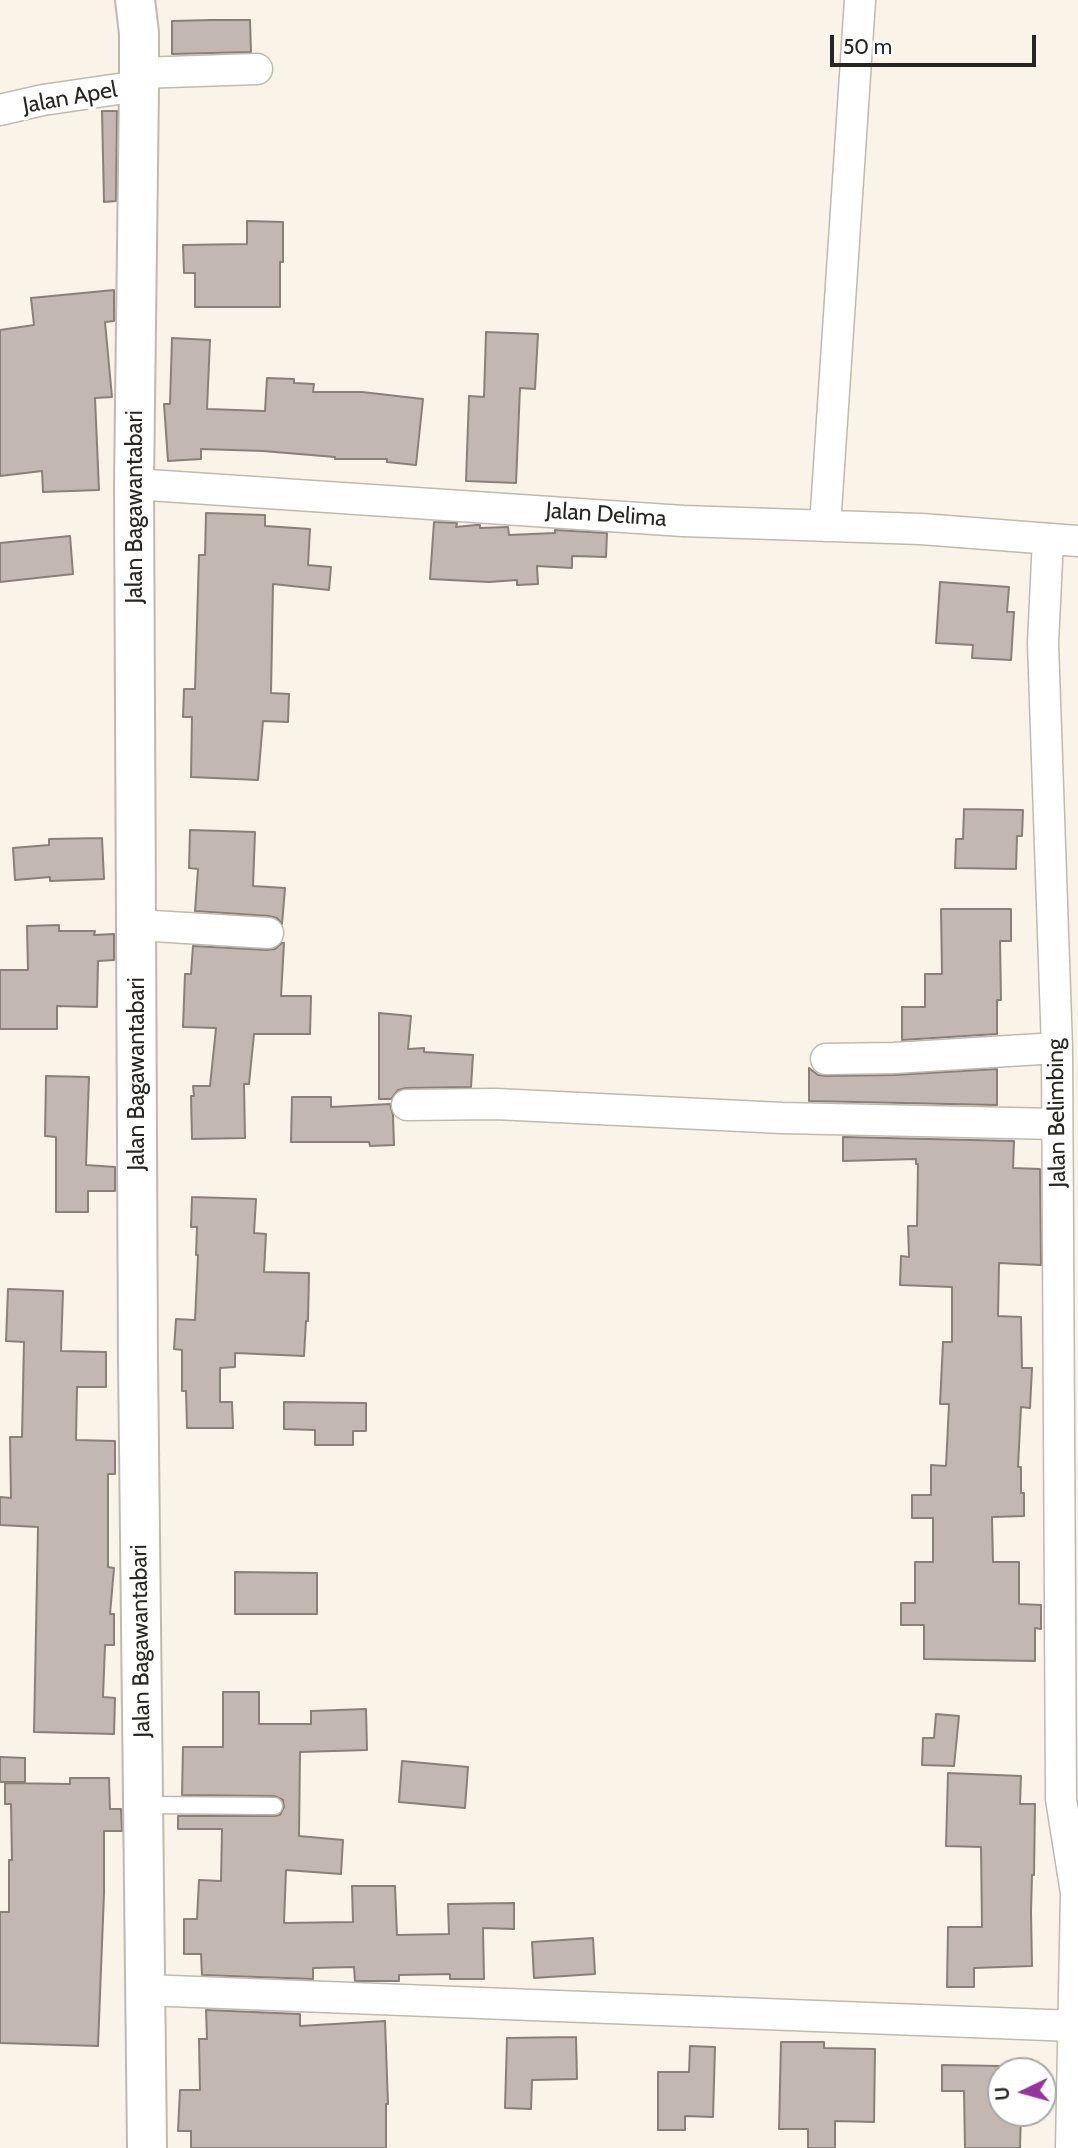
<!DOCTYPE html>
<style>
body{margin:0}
#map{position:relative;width:1078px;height:2148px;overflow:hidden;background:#f9f3e8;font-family:Cabin,sans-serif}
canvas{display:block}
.north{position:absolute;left:987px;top:2057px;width:70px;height:70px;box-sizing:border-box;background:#fff;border:2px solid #a9a8a7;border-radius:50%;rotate:265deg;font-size:19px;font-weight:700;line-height:28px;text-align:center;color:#282622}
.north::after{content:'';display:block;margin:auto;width:24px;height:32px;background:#95349c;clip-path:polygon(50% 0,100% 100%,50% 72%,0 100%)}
.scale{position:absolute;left:830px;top:35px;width:206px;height:32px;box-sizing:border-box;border:4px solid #282622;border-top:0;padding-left:9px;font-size:21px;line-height:24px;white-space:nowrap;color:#282622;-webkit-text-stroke:5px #fff;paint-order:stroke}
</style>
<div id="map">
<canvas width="1078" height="2148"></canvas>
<div class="north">U</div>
<div class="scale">50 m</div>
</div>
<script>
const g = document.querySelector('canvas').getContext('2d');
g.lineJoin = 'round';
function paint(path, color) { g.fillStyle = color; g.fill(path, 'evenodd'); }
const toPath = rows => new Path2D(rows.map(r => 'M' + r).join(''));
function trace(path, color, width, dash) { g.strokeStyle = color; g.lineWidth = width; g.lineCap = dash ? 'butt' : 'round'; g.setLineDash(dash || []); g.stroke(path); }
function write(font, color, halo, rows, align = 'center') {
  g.font = font + ' Cabin,sans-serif'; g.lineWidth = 7; g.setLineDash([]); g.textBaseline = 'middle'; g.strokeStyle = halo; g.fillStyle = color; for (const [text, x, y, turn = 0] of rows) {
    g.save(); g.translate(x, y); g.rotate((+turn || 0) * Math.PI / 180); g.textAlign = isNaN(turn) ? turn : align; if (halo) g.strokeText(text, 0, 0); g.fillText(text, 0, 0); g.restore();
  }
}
const building = toPath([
 [211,20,250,20,251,52,172,54,172,21,211,20],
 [102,111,117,111,116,201,104,202,102,111],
 [247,221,283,222,283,262,280,262,280,307,195,307,195,273,184,273,183,245,247,244,247,221],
 [114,290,114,321,105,322,112,397,95,398,99,490,43,492,42,471,0,476,0,330,34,325,31,298,114,290],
 [486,332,538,334,535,389,520,388,516,483,466,481,469,396,484,397,486,332],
 [172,338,210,340,207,409,265,411,267,378,294,379,294,383,314,384,313,392,362,392,423,399,416,465,387,462,387,459,335,459,335,457,263,451,201,449,201,459,168,461,164,404,170,404,172,338],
 [206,513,265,515,265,526,310,529,308,565,331,567,329,590,273,584,271,693,289,694,288,722,263,721,258,780,191,777,192,717,183,717,184,689,195,689,199,555,205,555,206,513],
 [434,522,457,523,456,527,476,525,480,525,480,528,508,527,509,535,555,533,555,530,607,533,606,557,572,556,572,568,537,566,538,584,517,585,517,580,489,582,430,579,434,522],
 [70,536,73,574,0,582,0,543,70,536],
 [940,582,1009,587,1007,612,1014,612,1011,660,972,658,973,645,936,643,940,582],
 [964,809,1023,810,1022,836,1017,836,1016,869,955,868,956,839,963,839,964,809],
 [190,830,255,832,253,886,285,888,282,924,277,918,269,916,195,911,198,869,189,868,190,830],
 [102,838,104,879,50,881,50,877,15,880,13,848,49,845,49,839,102,838],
 [941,909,1011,909,1011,941,1000,941,1001,1000,997,1000,997,1034,902,1040,902,1007,925,1007,925,974,942,974,941,909],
 [59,925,59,931,95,931,94,935,114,934,114,960,98,961,97,1007,57,1006,57,1029,0,1029,0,970,28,970,27,926,59,925],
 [282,943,284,943,281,996,311,996,310,1034,254,1034,249,1084,244,1084,245,1138,192,1139,191,1096,194,1096,193,1086,210,1086,216,1028,183,1027,185,974,191,974,193,946,267,950,275,949,282,943],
 [379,1013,411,1016,408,1049,424,1048,424,1052,473,1055,471,1087,406,1088,398,1090,391,1099,379,1099,379,1013],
 [809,1068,818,1075,826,1076,894,1075,997,1069,997,1105,809,1101,809,1068],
 [46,1076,89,1077,86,1165,115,1167,115,1191,88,1191,88,1212,56,1212,56,1137,45,1136,46,1076],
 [292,1097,331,1097,331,1107,390,1104,393,1115,394,1145,370,1146,369,1142,291,1142,292,1097],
 [843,1137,1014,1141,1013,1168,1040,1169,1041,1265,999,1263,998,1316,1021,1317,1022,1368,1032,1368,1030,1408,1021,1407,1018,1467,1021,1467,1021,1493,1024,1493,1024,1516,992,1517,993,1562,1019,1562,1019,1604,1041,1605,1041,1629,1035,1628,1035,1661,924,1659,924,1625,901,1625,901,1603,915,1603,915,1562,933,1562,933,1518,912,1518,912,1495,931,1495,931,1465,946,1466,949,1404,940,1404,943,1342,952,1342,952,1287,900,1285,901,1256,909,1257,908,1226,917,1226,918,1164,916,1164,916,1159,843,1161,843,1137],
 [192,1197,256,1199,254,1233,266,1234,264,1272,309,1273,308,1321,306,1321,304,1356,235,1353,235,1367,220,1368,220,1402,232,1402,233,1428,187,1428,186,1391,182,1391,182,1350,174,1349,176,1319,195,1320,198,1255,196,1255,197,1227,191,1227,192,1197],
 [8,1289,63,1291,61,1351,106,1352,106,1387,77,1387,76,1440,115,1441,115,1474,108,1474,108,1567,114,1568,110,1614,114,1614,114,1645,105,1645,103,1697,115,1698,114,1734,34,1732,38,1527,0,1525,0,1497,11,1498,10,1437,22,1437,24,1342,6,1341,8,1289],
 [284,1402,366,1403,366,1431,353,1431,353,1445,315,1445,315,1430,284,1429,284,1402],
 [235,1572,317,1573,317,1614,235,1614,235,1572],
 [223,1692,259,1692,259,1724,311,1724,311,1711,366,1709,367,1750,300,1752,299,1836,343,1840,341,1874,286,1870,284,1923,353,1922,352,1886,395,1886,397,1935,449,1934,448,1904,514,1903,514,1929,483,1928,484,1979,450,1979,450,1974,399,1975,399,1981,355,1981,354,1967,313,1968,313,1979,202,1975,201,1954,184,1954,184,1919,197,1919,199,1880,221,1881,222,1829,178,1829,178,1816,274,1816,280,1815,284,1807,283,1800,274,1796,182,1795,183,1747,223,1747,223,1692],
 [936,1714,959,1716,954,1766,922,1765,923,1738,934,1738,936,1714],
 [0,1757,25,1758,25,1782,0,1782,0,1757],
 [402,1761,468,1767,465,1808,399,1802,402,1761],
 [948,1773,1021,1776,1020,1804,1035,1804,1034,1875,1032,1875,1031,1912,1032,1966,974,1968,974,1987,947,1987,948,1927,982,1927,981,1847,946,1846,948,1773],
 [70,1778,109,1778,110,1809,121,1809,122,1831,104,1831,104,1893,98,2046,0,2043,0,1912,9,1912,9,1860,12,1860,11,1804,5,1804,5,1783,70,1784,70,1778],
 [593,1938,595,1974,534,1978,532,1942,593,1938],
 [206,2010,300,2014,300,2026,385,2021,388,2104,386,2104,386,2148,191,2148,191,2131,178,2131,180,2090,200,2090,199,2039,207,2039,206,2010],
 [576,2037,577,2079,532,2080,531,2109,505,2108,507,2038,576,2037],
 [781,2042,824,2042,824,2048,875,2049,874,2122,835,2121,835,2148,808,2148,808,2129,779,2129,781,2042],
 [690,2046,715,2047,713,2117,685,2116,685,2130,658,2130,658,2072,689,2072,690,2046],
 [942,2065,1001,2066,1001,2113,1021,2113,1020,2148,965,2148,964,2091,942,2091,942,2065]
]);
paint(building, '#c3b7b1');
trace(building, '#8a7f79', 2);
const lane = toPath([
 [143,1805,274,1806]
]);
const street = toPath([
 [139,73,257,69],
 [0,110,43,100,139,86],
 [134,484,683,521,921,529,1078,541],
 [825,526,860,0],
 [1048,539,1043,643,1057,1048,1061,1799,1076,1893,1071,2148],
 [137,925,268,933],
 [826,1059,894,1058,1057,1048],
 [407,1105,496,1104,782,1118,1057,1124],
 [145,1990,1074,2026]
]);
const secondary = toPath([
 [135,0,139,33,139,86,134,484,138,1361,147,2148]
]);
trace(lane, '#bfbaaf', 19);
trace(street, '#bfbaaf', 33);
trace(secondary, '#bfbaaf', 42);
trace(lane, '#fff', 16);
trace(street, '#fff', 30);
trace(secondary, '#fff', 38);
write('23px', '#282622', '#fff', [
 ["Jalan Apel",70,98,-10],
 ["Jalan Bagawantabari",135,507,-90],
 ["Jalan Delima",606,515,4],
 ["Jalan Bagawantabari",137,1074,-90],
 ["Jalan Belimbing",1057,1113,-91],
 ["Jalan Bagawantabari",141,1641,-91]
]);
</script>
